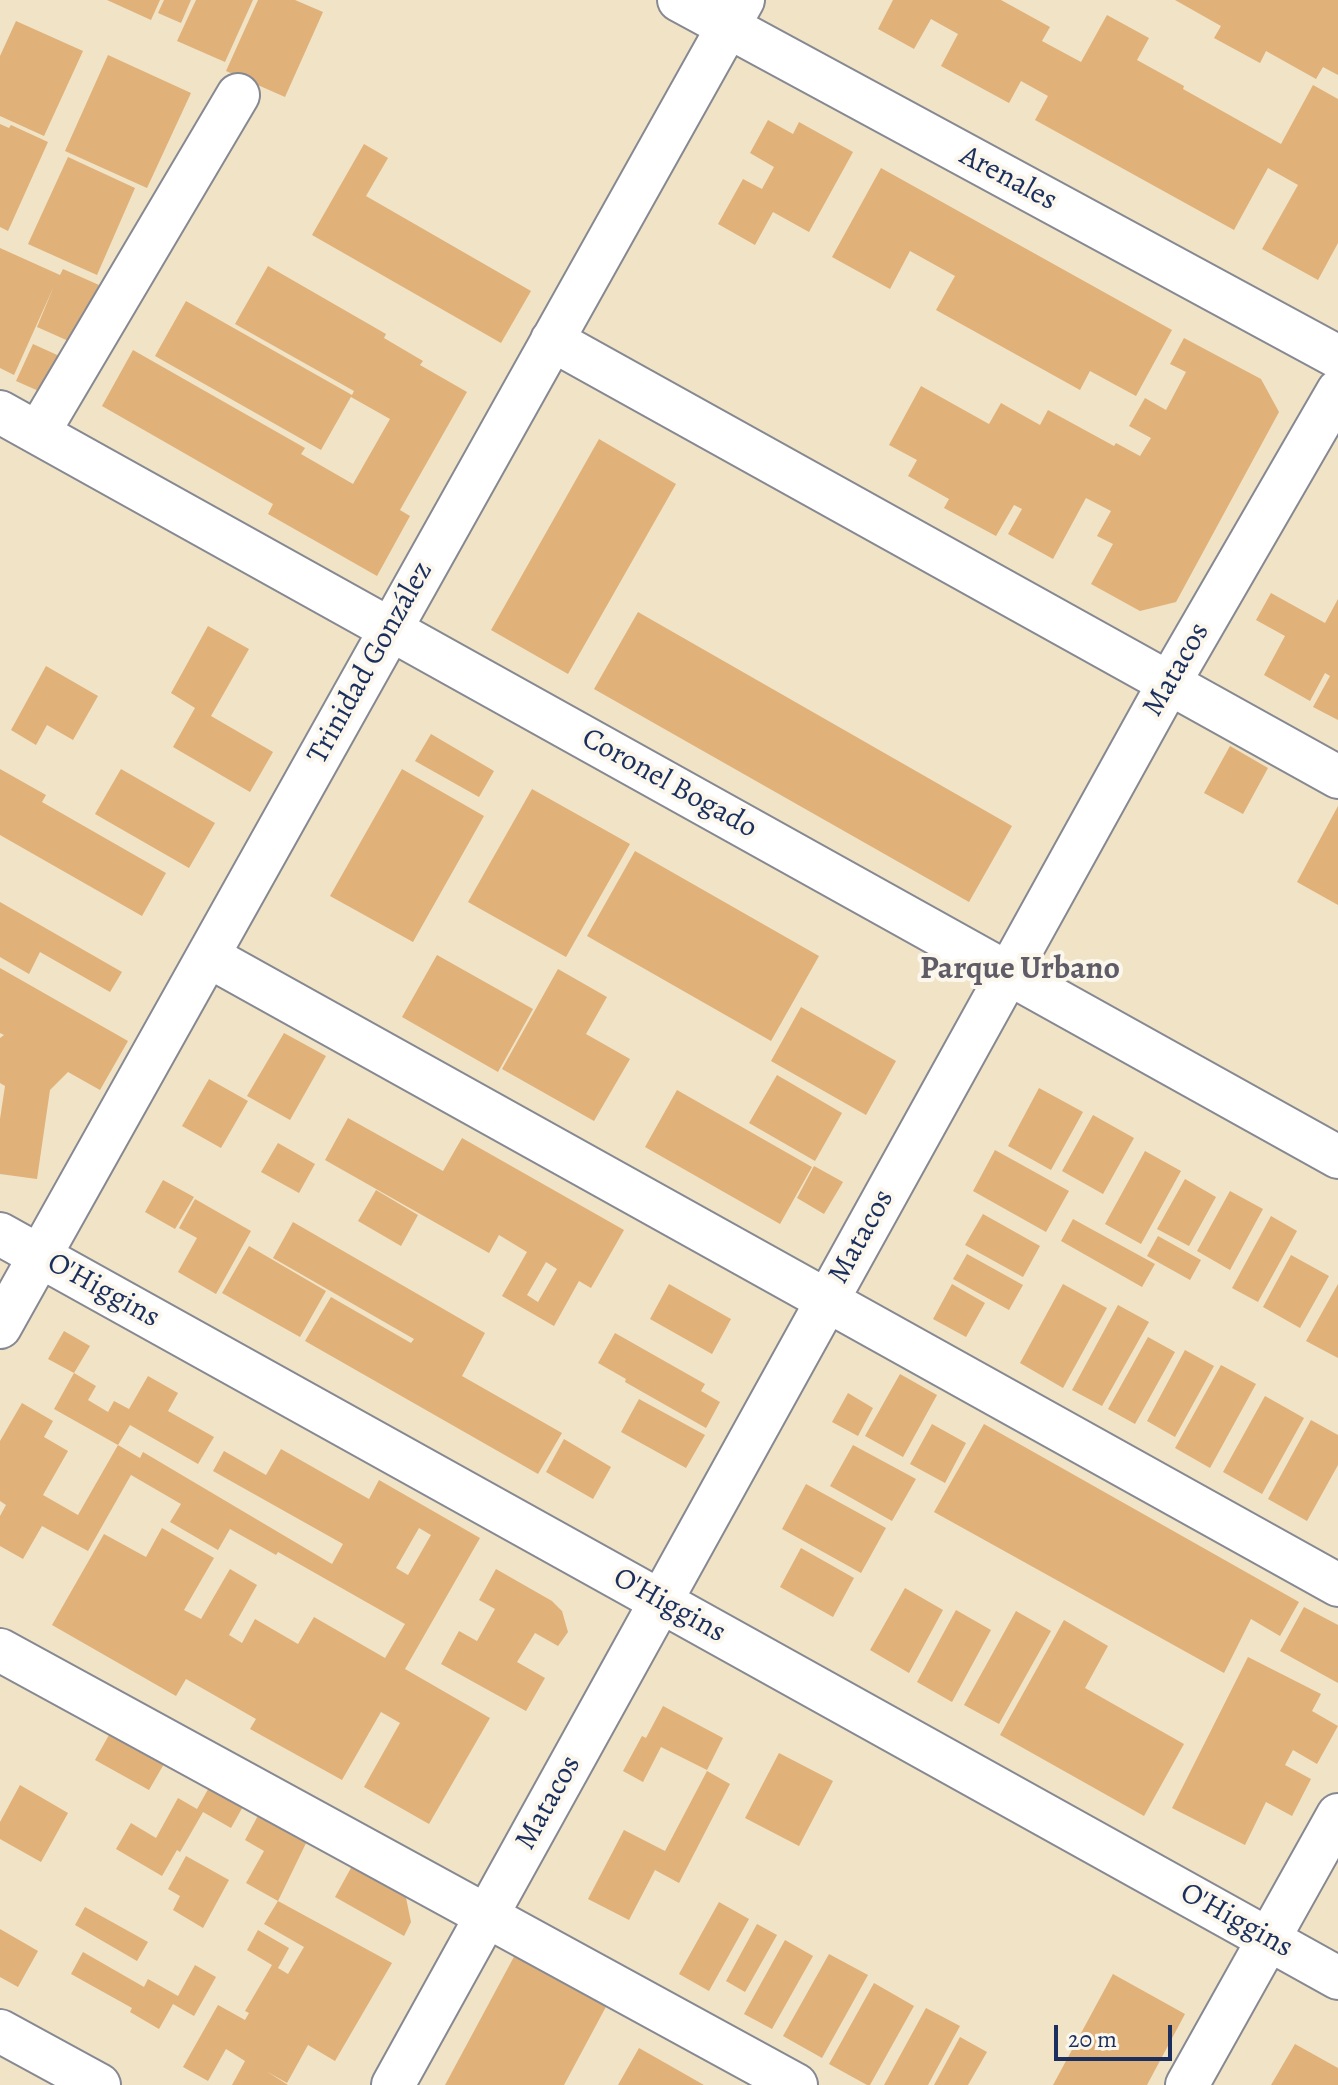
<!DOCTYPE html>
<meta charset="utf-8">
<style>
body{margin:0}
#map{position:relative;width:1338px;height:2085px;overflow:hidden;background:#f1e3c6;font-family:Alegreya,serif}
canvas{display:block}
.scale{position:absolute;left:1054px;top:2025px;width:118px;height:36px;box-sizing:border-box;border:4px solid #1b2f5e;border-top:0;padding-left:10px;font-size:24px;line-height:28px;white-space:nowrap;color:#1b2f5e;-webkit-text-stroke:6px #fbf7ec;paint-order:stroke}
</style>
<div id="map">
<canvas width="1338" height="2085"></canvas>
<div class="scale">20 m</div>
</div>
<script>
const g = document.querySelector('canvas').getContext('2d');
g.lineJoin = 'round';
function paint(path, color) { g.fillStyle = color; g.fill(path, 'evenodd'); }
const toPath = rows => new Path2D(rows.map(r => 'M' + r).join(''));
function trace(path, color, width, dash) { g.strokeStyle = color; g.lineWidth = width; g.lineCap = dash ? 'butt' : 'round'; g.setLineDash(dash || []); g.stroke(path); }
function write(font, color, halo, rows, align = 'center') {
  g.font = font + ' Alegreya,serif'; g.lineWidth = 8; g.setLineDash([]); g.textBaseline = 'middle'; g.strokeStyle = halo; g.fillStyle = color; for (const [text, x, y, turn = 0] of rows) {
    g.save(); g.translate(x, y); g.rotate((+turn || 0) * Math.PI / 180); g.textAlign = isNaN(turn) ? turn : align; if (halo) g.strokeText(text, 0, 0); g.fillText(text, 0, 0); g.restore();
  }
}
paint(toPath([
 [107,0,160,0,151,20],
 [164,0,191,0,181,23,158,13],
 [196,0,253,0,225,62,177,41],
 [258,0,295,0,323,12,285,97,226,71],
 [893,0,1001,0,1050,27,1042,41,1081,62,1107,15,1149,38,1137,60,1184,86,1183,89,1281,144,1313,85,1338,99,1338,243,1318,280,1262,249,1298,185,1268,168,1234,230,1035,120,1048,96,1021,81,1009,103,941,66,958,34,931,19,914,49,878,29],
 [1175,0,1338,0,1338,75,1323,67,1316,79,1266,51,1260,63,1214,38,1221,26],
 [16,21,83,51,44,136,0,116,0,56],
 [108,55,191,93,147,188,65,151],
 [768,120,793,134,799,122,853,152,809,232,773,212,755,245,718,224,743,179,762,189,774,167,750,153],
 [0,124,9,128,11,125,48,142,8,231,0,227],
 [364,144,388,158,366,196,531,291,501,343,312,235],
 [68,157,135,188,97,275,28,244],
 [881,168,1172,330,1136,396,1090,371,1080,390,936,310,955,276,910,251,890,289,832,257],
 [0,248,60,275,63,269,99,285,73,343,37,327,54,286,14,375,0,368],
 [268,266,386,334,384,338,423,361,420,365,467,392,400,510,410,516,377,576,268,514,273,504,102,406,133,350,305,448,301,454,353,484,390,419,351,397,354,391,235,324],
 [186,301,352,395,321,450,155,356],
 [1184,338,1261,379,1279,412,1176,602,1140,611,1091,584,1113,544,1097,536,1111,511,1086,498,1053,559,1008,534,1022,509,1014,505,996,536,944,508,949,499,908,476,917,460,889,445,921,386,989,424,1001,403,1040,425,1048,410,1114,446,1116,443,1140,456,1151,438,1129,426,1145,398,1166,410,1186,372,1170,364],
 [33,344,66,359,50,396,16,381],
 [599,439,676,484,568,674,491,630],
 [1271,593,1325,623,1338,599,1338,720,1313,707,1330,676,1325,673,1310,701,1264,675,1285,636,1256,620],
 [638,612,1012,826,969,902,594,689],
 [208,626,249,649,211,716,273,752,250,792,173,747,195,708,171,693],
 [46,666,98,696,73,740,47,725,36,745,11,730],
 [431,734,494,771,479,797,415,761],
 [1230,746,1268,768,1243,814,1204,793],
 [0,769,46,795,42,802,166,873,142,916,0,835],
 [121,769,215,823,189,868,95,814],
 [402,769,484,816,413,942,330,896],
 [532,789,630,844,566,957,468,902],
 [1338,806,1338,905,1297,882],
 [635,851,819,956,771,1041,587,936],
 [0,902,122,972,110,992,40,952,29,974,0,957],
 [437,955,533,1009,498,1072,402,1017],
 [0,968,128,1041,100,1090,68,1072,50,1090,37,1179,0,1174,0,1119,5,1086,0,1083,0,1038,4,1035,0,1033],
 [558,969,607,997,586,1034,630,1059,594,1121,502,1069],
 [801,1007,896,1061,866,1115,771,1061],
 [284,1033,326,1056,290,1120,247,1096],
 [777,1075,842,1113,815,1161,749,1123],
 [209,1079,248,1101,221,1148,182,1126],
 [1039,1088,1083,1112,1051,1170,1008,1146],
 [677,1090,812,1167,780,1224,645,1147],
 [1093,1115,1134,1138,1103,1194,1062,1171],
 [348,1118,443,1171,462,1138,624,1230,591,1288,579,1281,554,1326,502,1296,527,1252,499,1235,489,1253,325,1160],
 [546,1262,557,1269,538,1302,527,1295],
 [278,1143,315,1164,299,1193,261,1172],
 [995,1150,1069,1191,1046,1232,973,1191],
 [1145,1151,1181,1171,1141,1244,1105,1224],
 [814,1166,843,1182,824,1214,797,1198],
 [1185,1179,1216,1197,1189,1246,1157,1229],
 [163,1180,194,1197,175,1229,145,1212],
 [376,1190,418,1215,401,1246,358,1221],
 [1230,1191,1263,1209,1230,1270,1197,1251],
 [195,1199,251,1231,216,1294,178,1272,197,1238,179,1228],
 [983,1214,1040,1246,1023,1277,965,1245],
 [1271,1216,1297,1231,1258,1302,1232,1288],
 [1073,1219,1155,1264,1142,1287,1061,1241],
 [293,1222,485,1333,462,1376,562,1433,538,1474,305,1341,331,1297,411,1343,414,1339,273,1258],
 [1158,1236,1201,1260,1190,1280,1147,1256],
 [249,1246,326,1291,300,1337,222,1293],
 [967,1254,1023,1285,1009,1310,953,1279],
 [1291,1255,1329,1276,1300,1328,1263,1307],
 [669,1284,731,1319,712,1354,650,1319],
 [952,1284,985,1303,966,1337,933,1319],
 [1063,1284,1107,1308,1063,1388,1020,1363],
 [1338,1284,1338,1358,1306,1341],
 [1118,1305,1149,1322,1102,1406,1072,1390],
 [64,1331,90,1346,74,1373,48,1359],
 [615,1333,705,1384,701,1391,720,1402,706,1428,625,1382,626,1379,598,1363],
 [1148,1337,1175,1352,1135,1424,1108,1409],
 [1185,1350,1214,1366,1175,1437,1147,1421],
 [1221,1365,1256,1384,1210,1468,1175,1448],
 [74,1373,96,1386,88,1400,108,1412,114,1401,129,1409,148,1376,178,1393,168,1411,214,1437,198,1464,130,1425,118,1445,54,1409],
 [900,1374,937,1395,903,1457,865,1436],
 [848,1393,873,1408,858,1436,832,1422],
 [1265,1396,1304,1418,1262,1494,1223,1472],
 [639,1399,705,1435,686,1468,621,1432],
 [22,1403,53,1421,44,1437,68,1451,43,1495,78,1515,118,1445,140,1458,143,1452,332,1564,343,1544,213,1471,224,1451,266,1475,281,1449,369,1499,379,1480,480,1538,405,1669,490,1718,429,1824,364,1787,400,1723,381,1712,342,1780,250,1729,256,1719,186,1679,176,1696,52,1625,104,1534,146,1557,162,1528,214,1558,184,1610,201,1619,230,1569,257,1585,229,1635,242,1643,255,1619,298,1644,314,1617,385,1658,405,1624,278,1552,276,1555,230,1529,218,1550,170,1522,181,1504,131,1475,88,1551,42,1526,23,1559,0,1546,0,1516,6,1505,0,1501,0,1441],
 [419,1528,431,1535,408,1575,396,1568],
 [1311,1420,1338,1435,1338,1465,1307,1521,1268,1499],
 [932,1424,966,1443,945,1483,910,1464],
 [984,1424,1299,1602,1280,1636,1251,1619,1224,1673,934,1512],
 [564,1439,611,1467,593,1499,546,1472],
 [853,1445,916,1479,892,1521,830,1486],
 [806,1484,886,1528,861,1573,782,1529],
 [801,1548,854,1578,833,1617,780,1587],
 [496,1569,552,1601,562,1611,568,1632,558,1646,535,1633,517,1662,545,1678,526,1711,441,1664,459,1631,477,1641,495,1609,479,1600],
 [905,1588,943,1610,909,1673,870,1650],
 [1304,1607,1338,1625,1338,1683,1280,1651],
 [956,1610,991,1630,952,1702,917,1682],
 [1016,1611,1051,1631,999,1724,964,1705],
 [1064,1620,1108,1646,1085,1688,1184,1744,1144,1816,1000,1735],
 [1248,1657,1321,1694,1312,1711,1338,1726,1317,1764,1293,1750,1285,1765,1311,1779,1292,1816,1266,1802,1245,1845,1172,1808],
 [663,1706,723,1738,707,1770,661,1747,643,1782,623,1771,642,1736,646,1738],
 [114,1726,168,1757,149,1790,95,1760],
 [779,1753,833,1781,799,1846,745,1818],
 [707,1771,730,1784,679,1883,655,1870,629,1920,588,1899,624,1830,665,1851],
 [211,1784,245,1803,231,1828,203,1812,180,1852,177,1850,162,1876,116,1849,131,1823,156,1838,178,1798,197,1809],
 [20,1785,68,1813,41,1862,0,1839,0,1822],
 [261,1810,309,1837,278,1901,246,1883,264,1851,245,1840],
 [186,1856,229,1880,203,1928,173,1910,180,1896,168,1889],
 [357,1857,404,1888,411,1922,404,1936,335,1897],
 [278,1901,392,1963,335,2061,308,2045,287,2083,266,2071,288,2085,232,2085,245,2061,226,2049,208,2081,183,2067,218,2005,245,2020,249,2013,245,2011,272,1965,247,1950,258,1930,289,1948,278,1968,288,1974,304,1947,264,1924],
 [719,1902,749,1919,709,1991,679,1974],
 [85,1907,148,1942,137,1961,75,1925],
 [757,1924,777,1935,745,1992,726,1981],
 [0,1929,38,1951,18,1987,0,1977],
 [785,1940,813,1956,772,2029,744,2014],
 [83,1952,144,1987,148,1979,178,1996,195,1965,216,1977,194,2016,173,2004,159,2029,130,2012,132,2008,71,1974],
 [516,1953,608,2003,564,2085,445,2085],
 [829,1954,868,1975,822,2058,783,2036],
 [1113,1974,1185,2014,1147,2085,1053,2085],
 [874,1983,914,2006,870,2085,867,2085,829,2064],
 [926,2008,960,2026,928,2085,884,2085],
 [960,2037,987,2052,968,2085,934,2085],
 [1295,2044,1338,2068,1338,2085,1271,2085],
 [639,2048,704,2085,618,2085]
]), '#e0b179');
const minor = toPath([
 [679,0,1338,357],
 [552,340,1338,777],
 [0,412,1338,1157],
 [38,433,238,95],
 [208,956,1338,1585],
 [0,1234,1338,1978],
 [0,1327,743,0],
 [0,1650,796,2085],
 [0,2031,99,2085],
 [393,2085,1169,683,1338,391],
 [1187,2085,1338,1815]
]);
trace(minor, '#868992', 46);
trace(minor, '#fff', 42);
write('30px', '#1b2f5e', '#fbf7ec', [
 ["Arenales",1008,179,28],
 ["Trinidad González",371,663,-61],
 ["Matacos",1177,670,-60],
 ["Coronel Bogado",669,784,29],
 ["Matacos",862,1237,-61],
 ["O'Higgins",103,1291,29],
 ["O'Higgins",669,1606,29],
 ["Matacos",549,1803,-61],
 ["O'Higgins",1236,1921,29]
]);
write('bold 32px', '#605c67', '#fbf7ec', [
 ["Parque Urbano",1020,970]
]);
</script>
